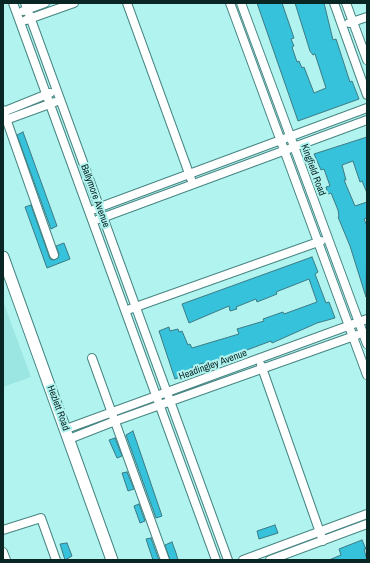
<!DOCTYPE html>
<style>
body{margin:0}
#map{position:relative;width:370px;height:563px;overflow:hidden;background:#b1f3ef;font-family:"Archivo Narrow",sans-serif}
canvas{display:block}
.frame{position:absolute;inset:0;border:4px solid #092524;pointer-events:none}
</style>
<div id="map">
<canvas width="370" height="563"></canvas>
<div class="frame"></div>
</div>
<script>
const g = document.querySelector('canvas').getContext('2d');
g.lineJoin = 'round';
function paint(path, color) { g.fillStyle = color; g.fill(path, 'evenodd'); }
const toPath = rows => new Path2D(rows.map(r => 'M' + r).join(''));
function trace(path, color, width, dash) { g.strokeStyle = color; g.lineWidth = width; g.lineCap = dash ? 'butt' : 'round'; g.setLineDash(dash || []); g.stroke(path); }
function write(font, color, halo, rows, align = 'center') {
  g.font = font + ' "Archivo Narrow",sans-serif'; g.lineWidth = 4; g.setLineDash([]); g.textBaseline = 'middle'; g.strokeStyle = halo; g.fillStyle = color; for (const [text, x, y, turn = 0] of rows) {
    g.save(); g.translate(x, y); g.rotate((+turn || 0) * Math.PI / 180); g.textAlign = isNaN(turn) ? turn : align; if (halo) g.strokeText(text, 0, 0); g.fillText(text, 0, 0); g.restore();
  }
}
paint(toPath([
 [3,301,31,377,3,387]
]), '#9be6e2');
const building = toPath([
 [257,3,282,3,294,38,291,39,294,46,292,47,297,62,299,61,302,68,304,67,314,93,326,88,315,54,313,55,310,51,295,3,324,3,333,40,336,39,350,82,352,81,359,99,298,121,257,3],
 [23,132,57,226,51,229,17,135,23,132],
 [367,137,367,193,362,181,360,182,353,161,342,165,346,180,344,180,355,206,367,202,367,218,364,219,367,226,366,297,350,246,338,217,339,217,338,210,331,193,328,194,326,187,330,186,324,169,321,170,314,154,367,137],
 [31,205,50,259,53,260,58,258,59,254,56,246,64,243,70,259,47,268,25,207,31,205],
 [312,257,318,272,315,274,326,303,329,302,335,318,317,323,272,343,271,341,204,366,203,363,192,367,194,372,175,379,159,331,169,327,170,331,178,329,179,332,182,331,188,345,190,344,192,348,239,334,237,329,264,321,263,319,283,312,284,314,317,302,309,279,276,292,277,294,257,302,256,299,236,307,237,309,230,311,229,306,189,323,182,304,312,257],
 [133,431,162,516,156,518,126,435,133,431],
 [115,438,122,456,117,458,109,440,115,438],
 [127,472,134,489,128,491,122,473,127,472],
 [139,504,145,521,140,523,134,506,139,504],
 [275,525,278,533,259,539,257,531,275,525],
 [151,538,159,560,153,560,146,539,151,538],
 [362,540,366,549,364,549,367,560,329,560,341,555,339,549,362,540],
 [172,542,176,553,178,560,170,560,165,545,172,542],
 [67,543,72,556,65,560,60,544,67,543]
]);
paint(building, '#35c2da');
trace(building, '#3c7a85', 1);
const minor = toPath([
 [13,3,216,560],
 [25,3,228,560],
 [127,3,191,179],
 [230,3,367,375],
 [241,3,367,344],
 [334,3,367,95],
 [346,3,367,60],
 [23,11,45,3],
 [26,20,74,3],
 [349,23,367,17],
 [3,110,54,255],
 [3,112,50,93],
 [3,121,55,102],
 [95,209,367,108],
 [99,219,367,120],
 [130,309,321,241],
 [92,358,165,560],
 [261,365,323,541],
 [66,429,367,319],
 [69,439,115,421,357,335],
 [3,530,41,518,56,560],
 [3,552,6,560],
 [243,560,367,514],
 [270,560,367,524]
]);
const secondary = toPath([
 [3,257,112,560]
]);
trace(minor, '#468582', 10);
trace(secondary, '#468582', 13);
trace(minor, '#fff', 8);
trace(secondary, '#fff', 11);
write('10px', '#092524', '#b1f3ef', [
 ["Kingfield Road",313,170,70],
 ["Ballymore Avenue",95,196,70],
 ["Headingley Avenue",213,365,-20],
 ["Hezlett Road",58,408,70]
]);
</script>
